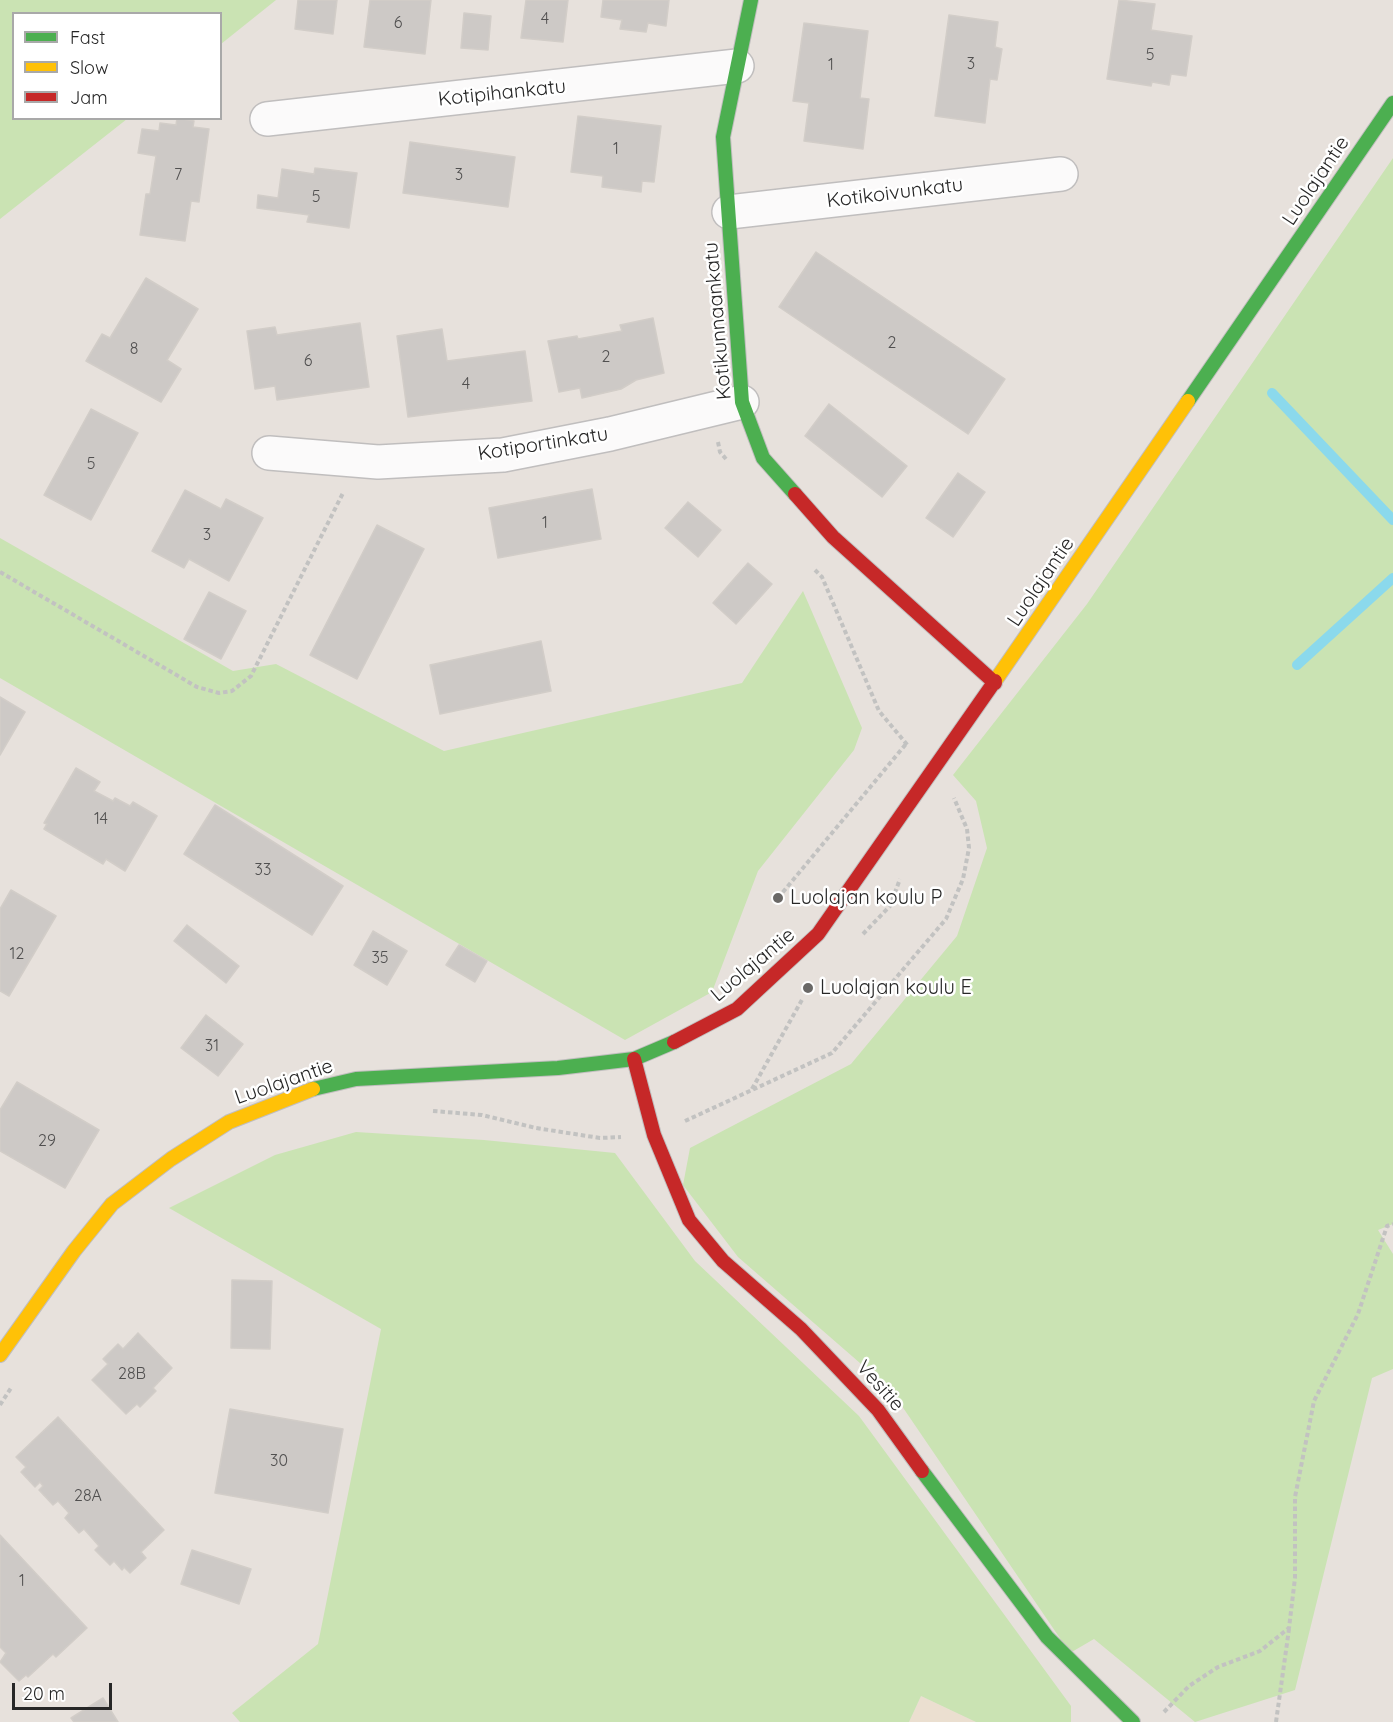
<!DOCTYPE html>
<style>
body{margin:0}
#map{position:relative;width:1393px;height:1722px;overflow:hidden;background:#e7e1dc;font-family:Quicksand,sans-serif}
canvas{display:block}
.legend{position:absolute;left:12px;top:12px;width:210px;height:108px;box-sizing:border-box;background:#fff;border:2px solid #a9a9a9;margin:0;padding:8px 10px;list-style:none;font-size:18px;color:#272727}
.legend li{display:flex;align-items:center;gap:12px;height:30px}
.legend b{width:30px;border:2px solid #a9a9a9}
.scale{position:absolute;left:12px;top:1683px;width:100px;height:27px;box-sizing:border-box;border:3px solid #272727;border-top:0;padding-left:8px;font-size:18px;line-height:21px;white-space:nowrap;color:#272727;-webkit-text-stroke:4px #fff;paint-order:stroke}
</style>
<div id="map">
<canvas width="1393" height="1722"></canvas>
<ul class="legend">
<li><b style="height:8px;background:#4caf50"></b>Fast</li>
<li><b style="height:8px;background:#ffc107"></b>Slow</li>
<li><b style="height:8px;background:#c62828"></b>Jam</li>
</ul>
<div class="scale">20 m</div>
</div>
<script>
const g = document.querySelector('canvas').getContext('2d');
g.lineJoin = 'round';
function paint(path, color) { g.fillStyle = color; g.fill(path, 'evenodd'); }
const toPath = rows => new Path2D(rows.map(r => 'M' + r).join(''));
function trace(path, color, width, dash) { g.strokeStyle = color; g.lineWidth = width; g.lineCap = dash ? 'butt' : 'round'; g.setLineDash(dash || []); g.stroke(path); }
function write(font, color, halo, rows, align = 'center') {
  g.font = font + ' Quicksand,sans-serif'; g.lineWidth = 5; g.setLineDash([]); g.textBaseline = 'middle'; g.strokeStyle = halo; g.fillStyle = color; for (const [text, x, y, turn = 0] of rows) {
    g.save(); g.translate(x, y); g.rotate((+turn || 0) * Math.PI / 180); g.textAlign = isNaN(turn) ? turn : align; if (halo) g.strokeText(text, 0, 0); g.fillText(text, 0, 0); g.restore();
  }
}
paint(toPath([
 [921,1696,976,1722,909,1722]
]), '#ebdfd0');
paint(toPath([
 [0,0,276,0,221,44,220,14,14,14,14,118,127,119,0,219],
 [1393,158,1393,1224,1378,1230,1393,1254,1393,1369,1372,1378,1295,1690,1195,1722,1094,1639,1070,1653,891,1390,738,1257,683,1185,690,1148,851,1064,957,936,987,848,976,801,953,775,1087,604],
 [0,538,233,671,276,664,444,751,742,683,803,591,862,728,854,750,758,871,712,992,625,1040,0,678],
 [356,1132,484,1140,615,1153,695,1261,859,1416,1071,1706,1071,1722,976,1722,921,1696,909,1722,240,1722,232,1713,318,1644,381,1329,169,1208,275,1155]
]), '#cae3b3');
trace(toPath([
 [1272,393,1393,520],
 [1297,665,1393,578]
]), '#8bd9ec', 10);
const building = toPath([
 [298,0,337,0,333,34,295,29,298,0],
 [370,0,431,0,425,54,364,47,370,0],
 [526,0,568,0,563,42,521,38,526,0],
 [603,0,669,0,666,26,648,23,646,32,620,29,622,20,601,17,603,0],
 [1119,0,1155,4,1151,30,1192,36,1186,76,1171,74,1169,85,1152,82,1151,86,1107,79,1119,0],
 [464,13,491,16,488,50,461,48,464,13],
 [949,15,998,22,995,47,1002,49,997,80,990,79,985,123,935,116,949,15],
 [804,23,868,31,860,98,869,99,863,149,804,141,809,103,793,101,804,23],
 [578,116,661,126,654,182,642,181,641,192,602,187,603,176,571,172,578,116],
 [177,118,194,121,193,127,209,129,199,202,191,201,185,241,140,235,146,194,150,194,156,156,138,153,142,129,159,131,160,123,176,125,177,118],
 [410,142,515,157,508,207,403,193,410,142],
 [315,168,357,173,349,228,307,222,309,215,257,208,258,195,278,198,282,169,314,174,315,168],
 [816,252,1005,379,968,434,779,307,816,252],
 [146,278,198,309,167,360,181,369,161,402,86,361,102,334,110,338,146,278],
 [653,318,664,373,636,380,621,389,582,398,580,388,559,392,548,341,577,336,578,339,622,331,620,325,653,318],
 [360,323,369,387,277,400,275,386,255,389,247,331,275,327,277,335,360,323],
 [442,329,447,361,525,351,532,401,408,417,397,336,442,329],
 [829,404,907,466,882,497,805,436,829,404],
 [91,409,138,433,91,520,44,495,91,409],
 [958,473,985,492,953,537,926,518,958,473],
 [592,489,601,539,498,558,489,508,592,489],
 [185,490,221,509,226,499,263,518,229,581,189,559,184,568,152,551,185,490],
 [688,502,721,530,698,557,665,528,688,502],
 [377,525,424,549,357,679,310,655,377,525],
 [748,563,772,584,736,624,713,603,748,563],
 [209,592,246,611,221,659,184,639,209,592],
 [541,641,551,691,440,714,430,665,541,641],
 [0,697,25,712,0,755,0,697],
 [76,768,100,782,94,791,113,801,115,798,130,806,133,802,157,816,125,871,106,859,103,864,44,829,47,824,44,823,76,768],
 [215,805,343,886,312,935,184,854,215,805],
 [11,890,56,916,9,996,0,991,0,909,11,890],
 [187,925,239,966,226,983,174,941,187,925],
 [373,931,407,951,387,985,354,965,373,931],
 [459,945,487,961,475,982,446,965,459,945],
 [206,1015,243,1044,218,1076,181,1048,206,1015],
 [17,1082,99,1130,65,1188,0,1151,0,1110,17,1082],
 [232,1280,272,1281,270,1349,231,1348,232,1280],
 [138,1333,172,1368,153,1388,156,1391,140,1407,137,1404,126,1414,92,1380,108,1364,103,1359,118,1344,123,1349,138,1333],
 [230,1409,343,1429,328,1513,215,1493,230,1409],
 [58,1417,164,1530,141,1552,146,1558,130,1573,124,1567,122,1570,114,1561,110,1565,95,1550,99,1546,84,1529,79,1533,65,1518,69,1513,58,1501,53,1505,39,1490,43,1486,40,1482,35,1487,21,1472,26,1467,16,1457,58,1417],
 [0,1535,87,1628,56,1657,53,1654,28,1677,26,1675,19,1681,0,1662,6,1653,0,1647,0,1535],
 [192,1550,251,1569,239,1604,181,1584,192,1550],
 [103,1698,118,1722,74,1722,71,1718,103,1698]
]);
paint(building, '#cdc9c6');
trace(building, '#d2cdc8', 1.5);
const street = toPath([
 [267,119,737,66],
 [729,212,1061,174],
 [269,453,378,462,503,455,610,434,742,402]
]);
const fast = toPath([
 [751,0,723,137,742,402,763,458,795,494],
 [1188,401,1393,103],
 [313,1089,356,1079,558,1068,634,1059,674,1042],
 [922,1471,1047,1637,1133,1722]
]);
const slow = toPath([
 [995,681,1188,401],
 [0,1355,74,1251,112,1204,171,1159,229,1122,313,1089]
]);
const jam = toPath([
 [795,494,833,537,995,683],
 [674,1042,737,1009,818,934,995,681],
 [634,1059,654,1135,689,1220,723,1261,801,1329,878,1410,922,1471]
]);
trace(street, '#c0bebe', 36);
trace(fast, '#c0bebe', 16);
trace(slow, '#c0bebe', 16);
trace(jam, '#c0bebe', 16);
trace(toPath([
 [718,442,720,452,726,459],
 [815,570,822,577,879,711,909,747],
 [0,572,197,687,219,693,232,691,251,676,343,493],
 [778,898,906,744],
 [863,934,890,906,900,879],
 [752,1089,803,998],
 [433,1111,482,1115,536,1128,600,1138,621,1137],
 [685,1121,832,1053,946,919,963,879,969,848,967,829,954,798],
 [0,1405,11,1388],
 [1164,1712,1189,1686,1218,1667,1260,1651,1289,1628,1295,1578,1295,1497,1314,1401,1358,1314,1387,1226,1393,1224],
 [1276,1722,1289,1629]
]), '#c2c2c1', 4, [4.5, 3]);
trace(street, '#fbfafa', 33);
trace(fast, '#4caf50', 14);
trace(slow, '#ffc107', 14);
trace(jam, '#c62828', 14);
for (const [x, y, r, color] of [
 [778,898,6,"#6a6866"],
 [808,988,6,"#6a6866"]
]) { const dot = new Path2D(); dot.arc(x, y, r, 0, 2 * Math.PI); g.fillStyle = color; g.fill(dot); trace(dot, '#fff', 2); }
write('16px', '#515050', null, [
 ["4",545,19],
 ["6",398,23],
 ["5",1150,55],
 ["3",971,64],
 ["1",831,65],
 ["1",616,149],
 ["7",178,175],
 ["3",459,175],
 ["5",316,197],
 ["2",892,343],
 ["8",134,349],
 ["2",606,357],
 ["6",308,361],
 ["4",466,384],
 ["5",91,464],
 ["1",545,523],
 ["3",207,535],
 ["14",101,819],
 ["33",263,870],
 ["12",17,954],
 ["35",380,958],
 ["31",212,1046],
 ["29",47,1141],
 ["28B",132,1374],
 ["30",279,1461],
 ["28A",88,1496],
 ["1",22,1581]
]);
write('20px', '#272727', '#fff', [
 ["Kotipihankatu",502,93,-6],
 ["Luolajantie",1316,181,-56],
 ["Kotikoivunkatu",895,193,-7],
 ["Kotikunnaankatu",718,321,-95],
 ["Kotiportinkatu",543,444,-9],
 ["Luolajantie",1041,582,-56],
 ["Luolajantie",753,965,-40],
 ["Luolajantie",284,1082,-19],
 ["Vesitie",880,1386,48]
]);
write('20px', '#272727', '#fff', [
 ["Luolajan koulu P",790,898],
 ["Luolajan koulu E",820,988]
], 'left');
</script>
